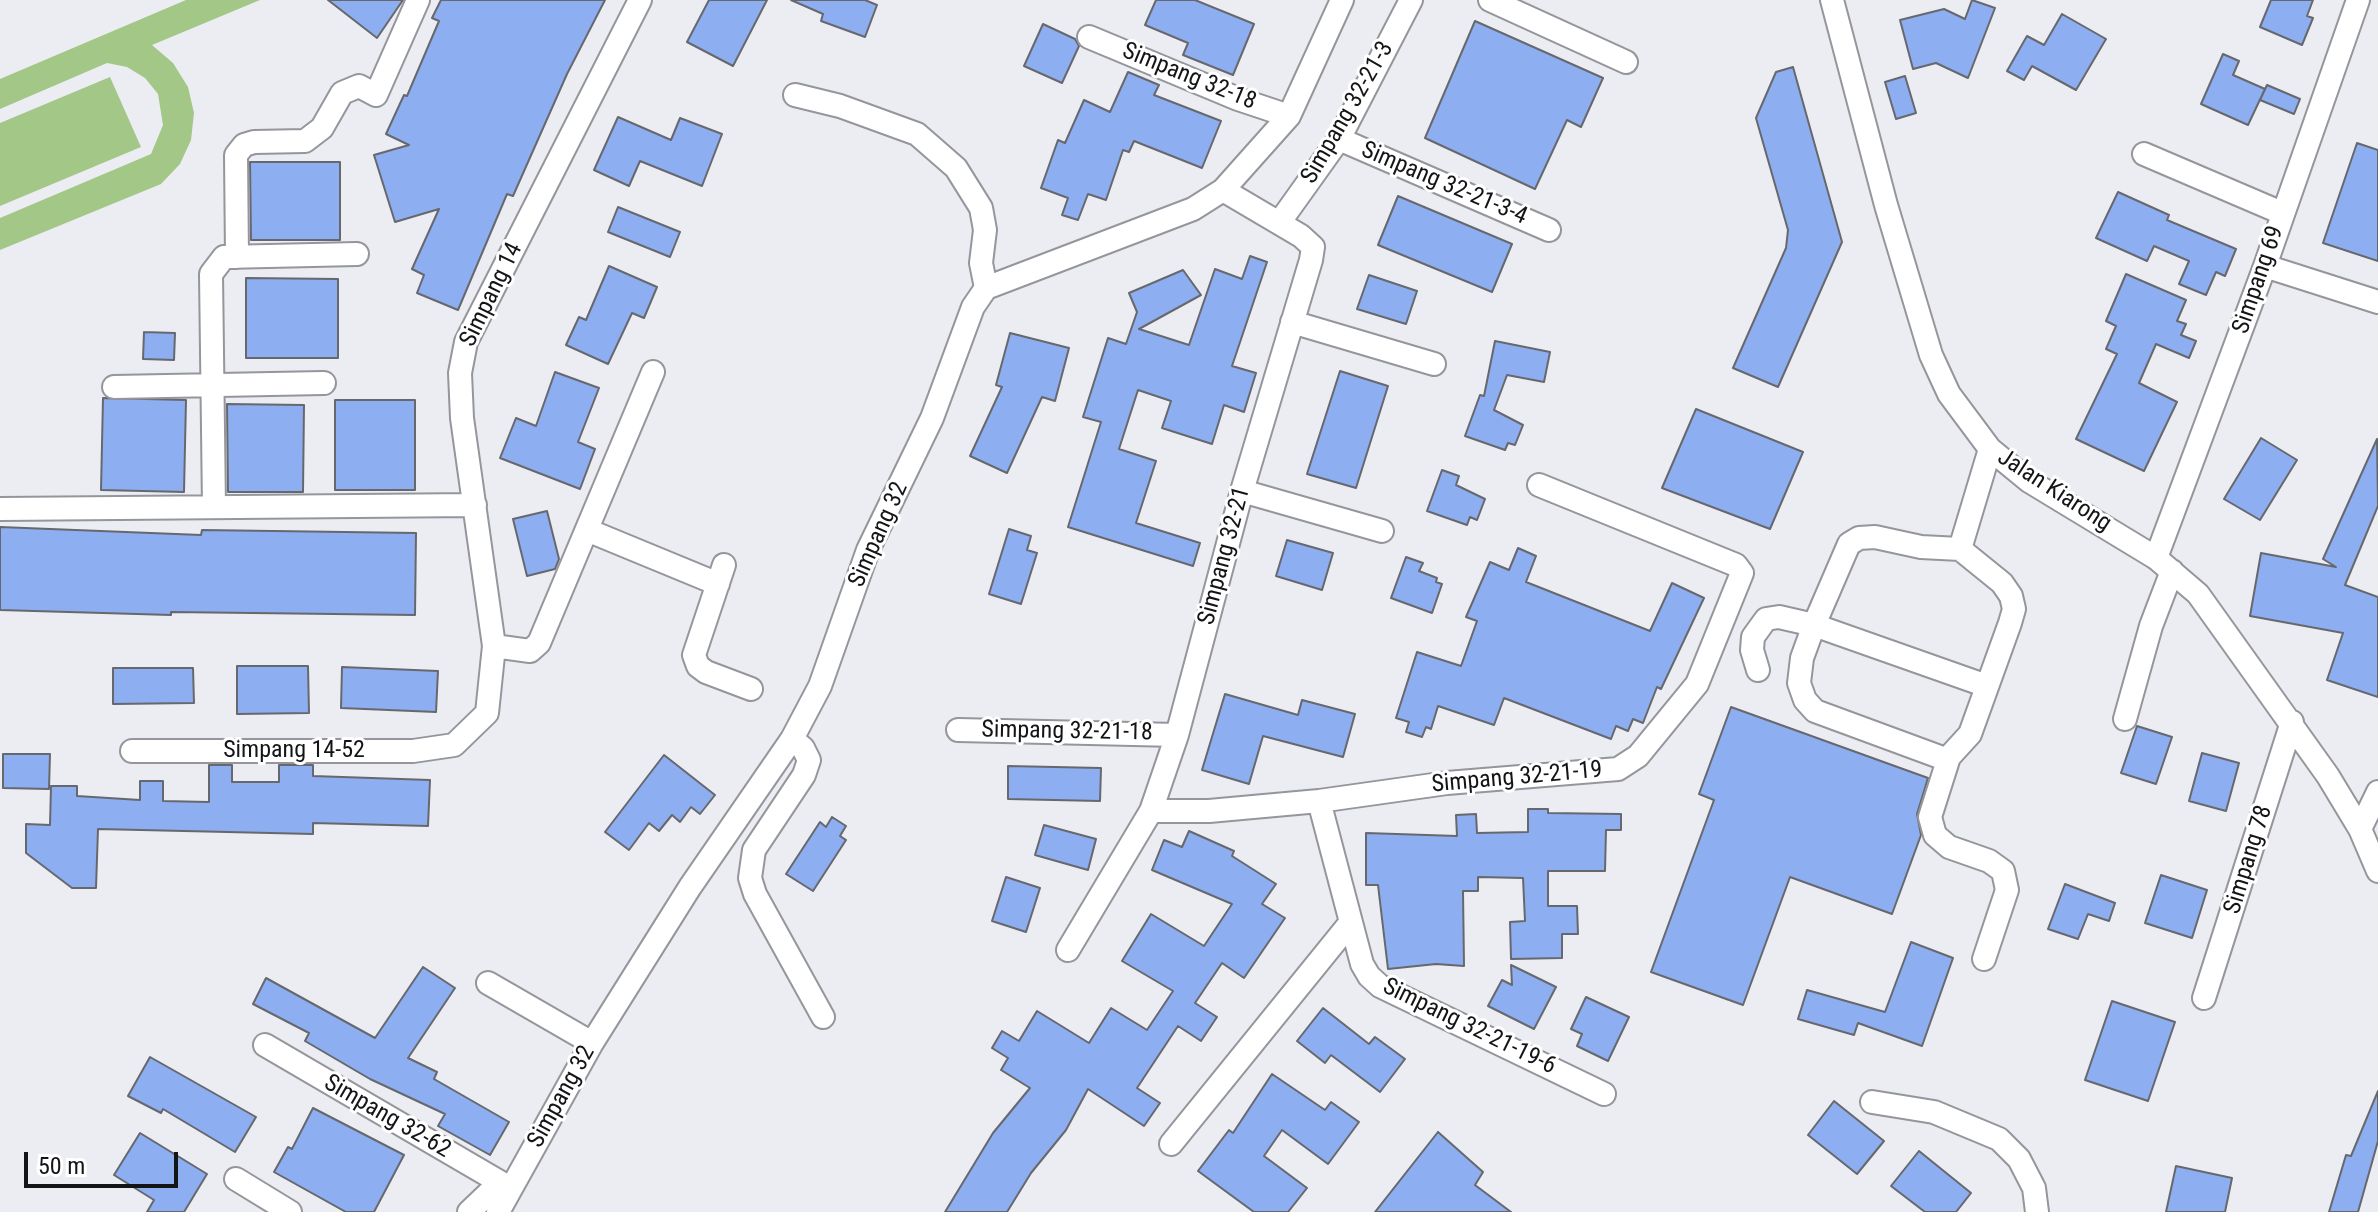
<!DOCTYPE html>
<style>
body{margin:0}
#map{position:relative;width:2378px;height:1212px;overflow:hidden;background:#ebedf3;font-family:"Roboto Condensed",sans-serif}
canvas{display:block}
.scale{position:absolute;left:24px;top:1152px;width:154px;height:36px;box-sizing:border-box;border:4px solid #131416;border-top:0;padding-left:10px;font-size:24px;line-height:28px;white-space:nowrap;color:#131416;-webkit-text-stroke:6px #fff;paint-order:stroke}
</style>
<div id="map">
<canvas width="2378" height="1212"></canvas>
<div class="scale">50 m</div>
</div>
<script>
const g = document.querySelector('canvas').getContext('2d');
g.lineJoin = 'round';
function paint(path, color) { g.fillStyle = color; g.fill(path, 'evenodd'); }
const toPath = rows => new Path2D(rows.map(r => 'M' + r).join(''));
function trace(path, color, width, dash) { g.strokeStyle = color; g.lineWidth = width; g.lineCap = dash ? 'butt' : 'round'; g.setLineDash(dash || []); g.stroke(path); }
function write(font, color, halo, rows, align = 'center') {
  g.font = font + ' "Roboto Condensed",sans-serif'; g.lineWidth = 6; g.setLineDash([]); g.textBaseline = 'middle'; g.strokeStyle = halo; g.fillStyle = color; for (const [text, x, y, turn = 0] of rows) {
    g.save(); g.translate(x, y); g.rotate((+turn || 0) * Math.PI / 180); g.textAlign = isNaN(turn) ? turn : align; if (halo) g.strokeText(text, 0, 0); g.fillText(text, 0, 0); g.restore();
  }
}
paint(toPath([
 [186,0,260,0,152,45,173,63,188,87,194,113,191,140,180,164,161,184,0,250,0,218,151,154,163,125,158,94,145,78,127,67,107,63,0,109,0,79],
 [110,77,141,147,0,206,0,123]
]), '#a3c787');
const building = toPath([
 [328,0,403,0,377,38,328,0],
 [441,0,605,0,567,74,513,196,507,194,458,310,417,293,424,275,412,269,439,209,395,222,374,155,409,145,386,134,404,95,407,96,439,21,432,18,441,0],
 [709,0,767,0,733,66,687,42,709,0],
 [791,0,865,0,877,5,865,37,821,21,823,14,791,0],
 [1156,0,1195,0,1254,24,1233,75,1183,55,1188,43,1145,25,1156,0],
 [1972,0,1995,8,1968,78,1936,63,1913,69,1900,20,1944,9,1965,19,1972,0],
 [2271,0,2313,0,2307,16,2313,18,2302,45,2260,27,2271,0],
 [2062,14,2106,39,2076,90,2032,66,2024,80,2007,71,2027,36,2044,45,2062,14],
 [1475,21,1603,78,1581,127,1567,120,1535,189,1425,138,1475,21],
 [1043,24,1075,39,1079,46,1062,83,1024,66,1043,24],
 [2223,54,2239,61,2233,75,2265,89,2248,125,2201,104,2223,54],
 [1793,67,1842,242,1778,387,1733,368,1786,248,1788,230,1756,118,1776,72,1793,67],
 [1128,72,1159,85,1154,95,1221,121,1202,168,1134,141,1129,152,1123,150,1106,200,1088,194,1078,220,1062,215,1068,198,1041,188,1058,140,1065,143,1084,100,1110,112,1128,72],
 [1905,76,1916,113,1896,119,1885,82,1905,76],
 [2267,85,2300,99,2294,114,2260,100,2267,85],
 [618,117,671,140,680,118,722,134,702,186,640,161,629,186,594,170,618,117],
 [2357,143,2378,150,2378,261,2323,243,2357,143],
 [250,162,340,162,340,240,251,240,250,162],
 [2118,192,2169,215,2167,220,2236,249,2225,276,2216,272,2206,295,2179,284,2189,261,2154,246,2147,261,2096,238,2118,192],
 [1398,196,1512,244,1492,292,1378,245,1398,196],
 [618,207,680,232,670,257,608,232,618,207],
 [1250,256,1267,262,1232,366,1256,373,1244,412,1224,405,1212,444,1162,428,1171,401,1138,390,1119,449,1156,461,1136,523,1200,543,1193,566,1068,527,1101,422,1083,417,1108,338,1126,344,1137,312,1129,293,1183,270,1201,295,1139,329,1189,345,1215,269,1242,279,1250,256],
 [609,266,657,287,644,318,632,313,608,364,566,345,579,317,586,320,609,266],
 [2126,274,2186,300,2177,321,2186,324,2181,335,2196,341,2189,358,2156,344,2139,383,2177,402,2144,471,2076,439,2117,354,2106,349,2116,326,2106,321,2126,274],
 [1369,275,1417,291,1406,324,1357,309,1369,275],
 [246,278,338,279,338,358,246,358,246,278],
 [144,332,175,333,174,360,143,359,144,332],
 [1010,333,1069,348,1055,401,1042,397,1007,473,970,456,1002,387,996,385,1010,333],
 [1495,341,1550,352,1544,382,1507,375,1494,410,1523,425,1515,445,1508,443,1505,450,1465,436,1480,395,1484,396,1495,341],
 [1340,371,1388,386,1356,488,1307,474,1340,371],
 [555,372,599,388,578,442,595,449,580,489,500,458,516,418,536,426,555,372],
 [103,398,186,400,184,492,101,490,103,398],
 [335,400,415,400,415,490,335,490,335,400],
 [227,404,304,405,303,492,228,492,227,404],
 [1696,409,1803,452,1770,529,1662,488,1696,409],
 [2261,438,2297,460,2260,520,2224,499,2261,438],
 [2377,439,2378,506,2345,585,2378,597,2378,697,2327,680,2343,633,2250,616,2261,553,2336,567,2323,559,2377,439],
 [1442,470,1459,476,1456,485,1485,499,1477,520,1470,517,1467,525,1427,511,1442,470],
 [547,511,559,559,555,569,527,576,513,519,547,511],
 [0,527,201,535,202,530,416,533,415,615,171,612,171,615,0,610,0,527],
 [1009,529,1031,536,1027,550,1037,553,1021,604,989,594,1009,529],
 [1287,540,1333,553,1322,590,1276,576,1287,540],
 [1518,548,1536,556,1526,582,1650,631,1672,583,1704,598,1661,689,1657,687,1643,723,1633,719,1628,731,1616,726,1611,739,1504,698,1494,725,1438,706,1431,729,1426,727,1422,737,1406,732,1409,722,1396,718,1417,652,1461,666,1477,621,1466,617,1490,562,1509,570,1518,548],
 [1406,557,1423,563,1419,571,1437,578,1436,582,1442,584,1432,613,1391,598,1406,557],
 [237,666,308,666,309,713,237,714,237,666],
 [342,667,438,671,436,712,341,708,342,667],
 [113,668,193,668,194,703,113,704,113,668],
 [1225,694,1298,715,1302,700,1355,714,1343,757,1263,736,1249,784,1202,770,1225,694],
 [1731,707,1928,778,1917,814,1921,835,1892,914,1790,877,1743,1005,1651,972,1714,800,1699,794,1731,707],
 [2137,726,2172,737,2156,784,2121,773,2137,726],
 [2202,753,2239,763,2226,811,2189,801,2202,753],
 [3,754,50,754,49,789,3,788,3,754],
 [664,755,715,795,700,814,691,807,680,822,672,815,659,831,649,823,629,850,605,832,664,755],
 [209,765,232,765,232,782,279,782,279,765,313,765,313,776,430,780,428,826,313,823,313,834,98,829,96,888,72,888,26,853,26,824,50,825,51,786,77,786,77,796,140,800,140,781,163,781,163,801,209,802,209,765],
 [1008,766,1101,768,1100,801,1008,799,1008,766],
 [1528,809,1548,809,1548,813,1621,814,1621,830,1606,830,1605,871,1548,871,1548,906,1577,906,1578,934,1562,934,1562,958,1511,959,1510,922,1525,921,1523,878,1478,877,1478,891,1463,891,1464,966,1436,964,1388,969,1378,885,1366,885,1366,833,1457,836,1456,815,1476,814,1477,833,1528,832,1528,809],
 [832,817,846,826,840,836,846,840,813,891,786,874,820,822,826,827,832,817],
 [1044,825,1096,839,1088,870,1035,855,1044,825],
 [1189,831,1234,851,1232,856,1276,884,1262,904,1285,918,1244,978,1222,963,1195,1003,1217,1017,1201,1041,1178,1026,1137,1088,1160,1103,1144,1126,1088,1089,1066,1130,1031,1173,1007,1212,945,1212,993,1133,1030,1088,1001,1070,1008,1058,992,1048,1002,1031,1019,1041,1037,1011,1089,1043,1111,1008,1147,1030,1173,991,1122,961,1151,914,1204,946,1232,904,1152,870,1164,840,1182,847,1189,831],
 [2161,875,2207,890,2192,938,2145,923,2161,875],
 [1006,877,1040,888,1026,932,992,921,1006,877],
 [2065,884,2115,903,2109,921,2088,914,2078,939,2048,929,2065,884],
 [1911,942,1953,958,1922,1046,1858,1023,1854,1035,1798,1019,1807,990,1885,1012,1911,942],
 [1511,965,1556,987,1534,1029,1488,1006,1502,980,1512,985,1511,965],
 [423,967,455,988,408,1058,437,1072,434,1079,509,1122,490,1155,438,1126,445,1114,370,1079,305,1041,309,1033,253,1004,266,978,375,1038,423,967],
 [1586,997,1629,1017,1608,1061,1577,1046,1582,1034,1571,1029,1586,997],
 [2112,1001,2175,1022,2148,1101,2085,1080,2112,1001],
 [1323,1008,1369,1044,1375,1037,1405,1059,1380,1092,1331,1055,1325,1063,1297,1041,1323,1008],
 [150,1057,256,1117,235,1152,163,1109,161,1113,128,1096,150,1057],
 [1272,1074,1325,1110,1331,1102,1359,1122,1328,1164,1282,1130,1264,1156,1307,1188,1288,1212,1254,1212,1198,1171,1229,1130,1233,1133,1272,1074],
 [2378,1091,2378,1141,2358,1212,2329,1212,2346,1155,2351,1156,2378,1091],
 [1834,1101,1884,1141,1857,1174,1808,1135,1834,1101],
 [313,1108,404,1155,374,1212,346,1212,274,1172,288,1147,292,1149,313,1108],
 [1438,1132,1483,1172,1475,1185,1511,1212,1375,1212,1438,1132],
 [140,1133,207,1174,184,1212,147,1212,154,1200,114,1175,140,1133],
 [1919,1151,1971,1193,1956,1212,1925,1212,1891,1186,1919,1151],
 [2176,1166,2232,1178,2225,1212,2166,1212,2176,1166]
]);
paint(building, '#8eaef2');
trace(building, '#66686d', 2);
const minor = toPath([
 [1490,0,1626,62],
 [1832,0,1886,205,1931,355,1949,394,1990,449,2029,481,2156,558,2198,594,2328,776,2360,829,2378,871],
 [1089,37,1238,99,1289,116],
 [795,95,840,106,917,134,956,168,981,208,985,230,981,263,986,288],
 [1339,139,1549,230],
 [2144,154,2282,213],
 [1279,223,1339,139,1411,0],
 [237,257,236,155,244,145,254,142,305,141,322,128,342,93,359,86,376,95,418,0],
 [2265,266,2378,302],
 [1292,322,1434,364],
 [114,387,324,383],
 [1242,491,1382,531],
 [214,507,211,274,224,257,357,254],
 [0,509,475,505],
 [587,530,718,584],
 [1960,549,1990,449],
 [2156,558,2265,266,2358,0],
 [724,565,694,655,698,666,706,672,751,689],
 [494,646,530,651,539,643,653,372],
 [1758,670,1752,650,1753,637,1766,619,1779,617,1814,625,1802,658,1799,683,1805,700,1815,711,1948,760],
 [2125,719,2151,626,2172,571],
 [958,730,1177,735],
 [792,739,803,748,809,760,804,775,754,850,750,878,755,894,823,1017],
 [132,751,413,751,454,745,487,713,494,646,462,418,460,373,466,342,640,0],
 [1319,801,1362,964,1369,976,1380,986,1604,1094],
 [1151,811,1209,811,1319,801,1447,783,1618,769,1638,756,1697,684,1742,573,1736,565,1539,485],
 [2360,829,2378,792],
 [1068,950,1151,811,1177,735,1242,491,1311,260,1313,247,1301,236,1223,190],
 [1984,959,2007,890,2003,871,1989,861,1949,847,1935,835,1930,817,1949,757,1970,734,2010,623,2014,609,2011,596,2002,583,1960,549,1921,547,1875,537,1859,538,1849,544,1814,625,1987,686],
 [488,983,592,1043],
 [2204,998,2292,722],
 [265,1045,510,1188],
 [1872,1102,1934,1112,1999,1139,2019,1159,2034,1188,2037,1212],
 [1171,1144,1351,922],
 [236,1179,290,1212],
 [469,1212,491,1191,510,1188],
 [498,1212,592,1043,690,887,792,739,820,686,868,550,932,418,973,307,986,288,1193,209,1223,190,1289,116,1342,0]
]);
trace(minor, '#94969b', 26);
trace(minor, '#fff', 22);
write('24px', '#131416', '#fff', [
 ["Simpang 32-18",1189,77,22],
 ["Simpang 32-21-3",1348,113,-60],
 ["Simpang 32-21-3-4",1444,184,23],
 ["Simpang 69",2259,280,-71],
 ["Simpang 14",492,295,-64],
 ["Jalan Kiarong",2054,491,33],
 ["Simpang 32",879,535,-66],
 ["Simpang 32-21",1225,556,-75],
 ["Simpang 32-21-18",1067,732,1],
 ["Simpang 14-52",294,751],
 ["Simpang 32-21-19",1517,778,-5],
 ["Simpang 78",2249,860,-73],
 ["Simpang 32-21-19-6",1469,1027,26],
 ["Simpang 32",562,1097,-61],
 ["Simpang 32-62",387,1117,30]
]);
</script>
